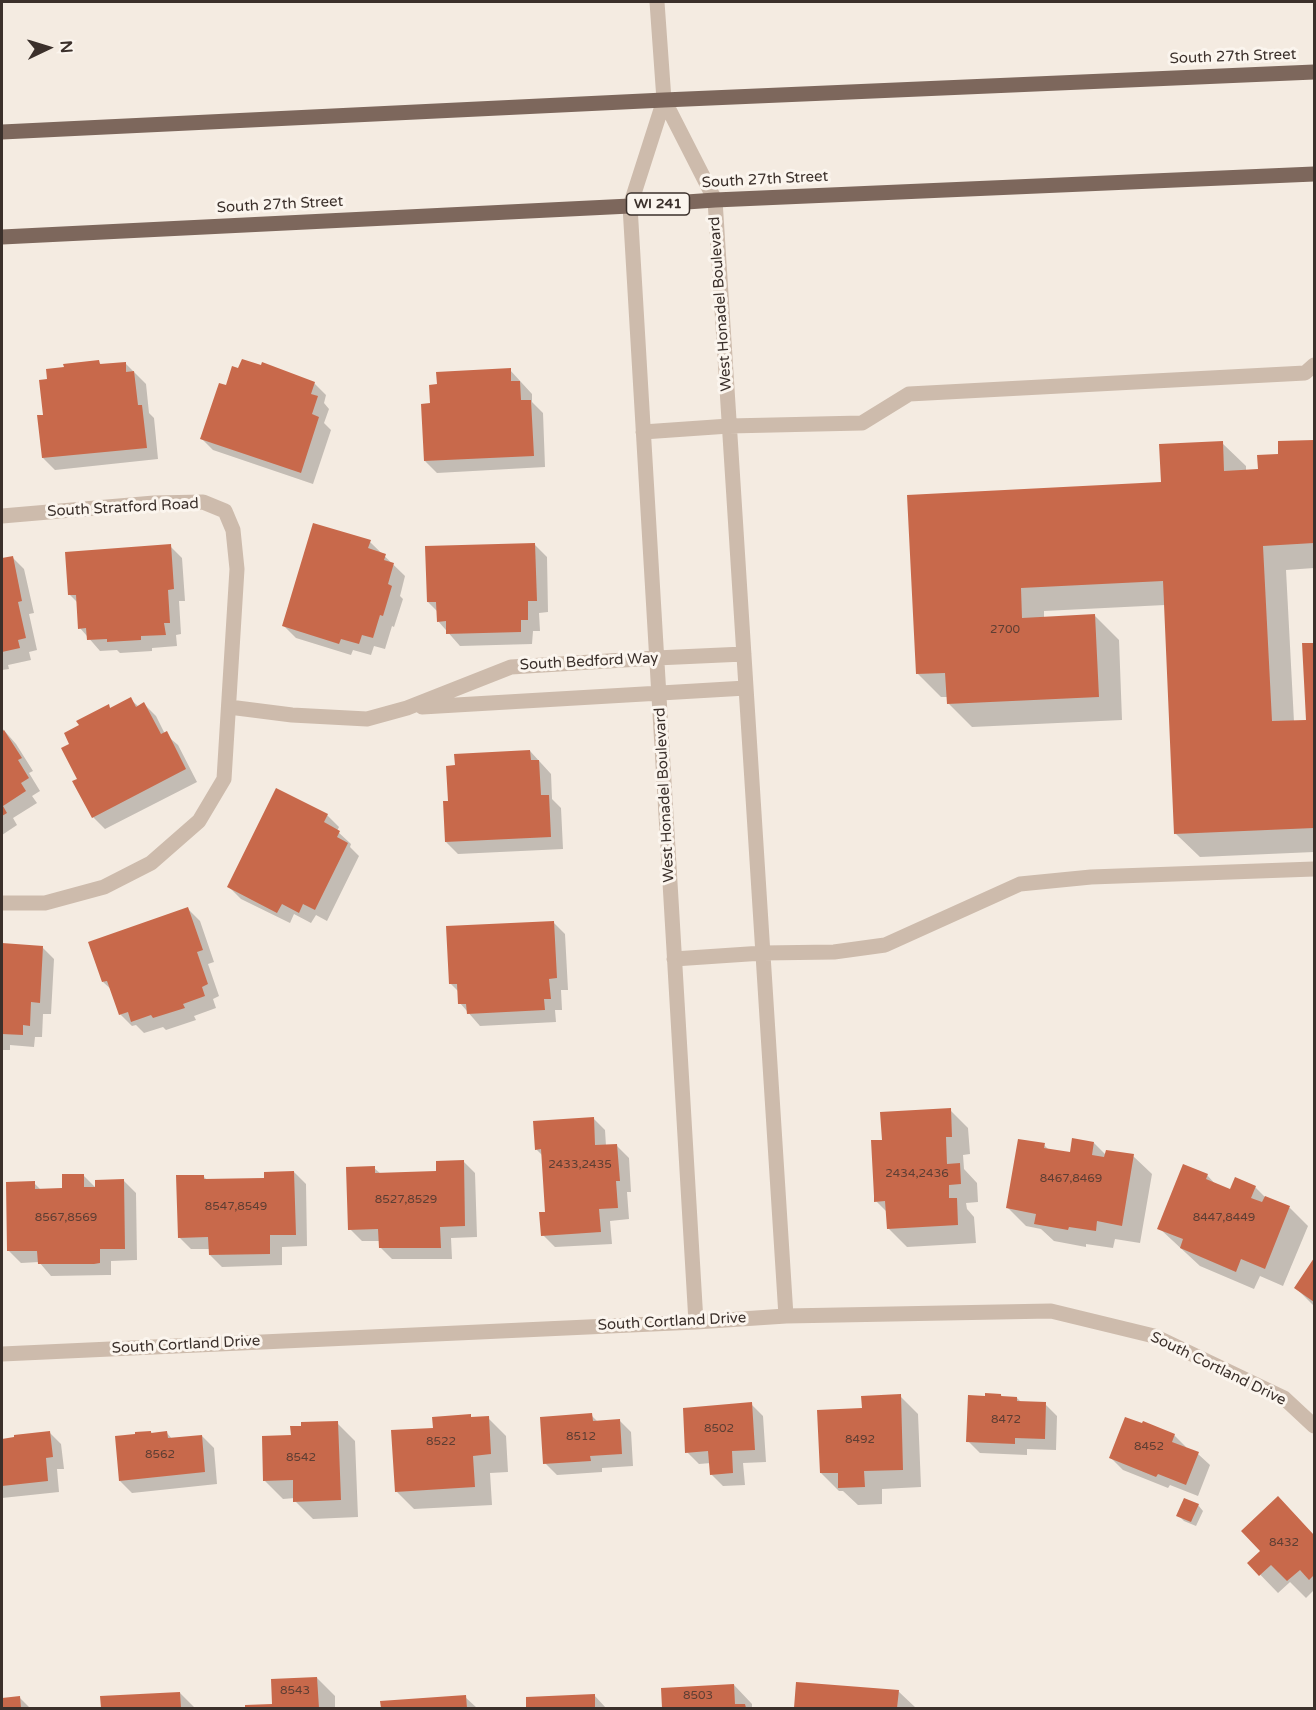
<!DOCTYPE html>
<style>
body{margin:0}
#map{position:relative;width:1316px;height:1710px;overflow:hidden;background:#f4ebe1;font-family:"Varela Round",sans-serif}
canvas{display:block}
.frame{position:absolute;inset:0;border:3px solid #3b302b;pointer-events:none}
.north{position:absolute;left:18px;top:18px;width:60px;height:60px;-webkit-text-stroke:4px #fbf5ee;paint-order:stroke;rotate:86deg;font-size:16px;font-weight:700;line-height:24px;text-align:center;color:#3b302b}
.north::after{content:'';display:block;margin:auto;width:21px;height:27px;background:#3b302b;clip-path:polygon(50% 0,100% 100%,50% 72%,0 100%)}
</style>
<div id="map">
<canvas width="1316" height="1710"></canvas>
<div class="frame"></div>
<div class="north">N</div>
</div>
<script>
const g = document.querySelector('canvas').getContext('2d');
g.lineJoin = 'round';
function paint(path, color) { g.fillStyle = color; g.fill(path, 'evenodd'); }
const toPath = rows => new Path2D(rows.map(r => 'M' + r).join(''));
function trace(path, color, width, dash) { g.strokeStyle = color; g.lineWidth = width; g.lineCap = dash ? 'butt' : 'round'; g.setLineDash(dash || []); g.stroke(path); }
function write(font, color, halo, rows, align = 'center') {
  g.font = font + ' "Varela Round",sans-serif'; g.lineWidth = 6; g.setLineDash([]); g.textBaseline = 'middle'; g.strokeStyle = halo; g.fillStyle = color; for (const [text, x, y, turn = 0] of rows) {
    g.save(); g.translate(x, y); g.rotate((+turn || 0) * Math.PI / 180); g.textAlign = isNaN(turn) ? turn : align; if (halo) g.strokeText(text, 0, 0); g.fillText(text, 0, 0); g.restore();
  }
}
paint(toPath([
 [98,362,102,365,125,363,146,384,149,413,154,418,158,459,55,470,43,458,44,416,49,380],
 [510,370,532,394,532,402,543,413,545,467,437,473,425,461,432,405,438,386],
 [314,383,326,395,324,403,329,409,324,423,331,430,313,484,213,450,201,438,227,387],
 [1314,441,1314,568,1286,570,1294,722,1307,721,1304,645,1314,644,1314,852,1200,857,1176,834,1165,605,1044,611,1044,618,1095,616,1119,640,1122,720,972,727,949,704,948,697,941,697,917,673,909,496,1163,484,1222,443,1246,466,1246,471,1259,470,1280,455,1279,443],
 [370,542,405,576,400,596,403,599,394,627,392,626,385,649,374,646,371,655,353,650,351,655,296,638,284,626],
 [535,545,547,557,548,612,539,613,540,631,533,631,532,644,460,646,438,621,438,612,428,602],
 [170,546,182,558,185,601,179,601,181,634,176,635,177,646,152,648,152,651,120,653,117,650,100,651,80,628,78,603,70,595],
 [12,557,24,569,34,613,29,614,37,650,29,652,31,660,8,665,9,669,2,670,2,560],
 [130,699,139,707,144,704,156,716,165,734,178,745,197,782,105,829,93,817,75,781,79,779,71,744,108,706,111,709],
 [2,728,16,744,33,771,29,773,40,791,32,796,37,803,13,818,17,825,2,835],
 [530,751,551,774,552,799,561,808,563,849,458,854,446,842,450,802],
 [327,815,339,827,337,831,351,844,350,847,359,856,327,921,316,915,311,923,294,914,290,923,241,899,229,887],
 [188,909,200,921,214,962,208,964,219,996,213,999,216,1008,194,1016,196,1020,166,1030,163,1027,144,1033,136,1025,132,1026,120,1014,113,991,103,982],
 [553,922,565,934,568,990,561,990,562,1010,555,1010,556,1022,480,1026,460,1003,459,992,450,983],
 [2,945,42,947,54,959,51,1014,43,1014,42,1037,35,1037,34,1047,10,1045,10,1050,2,1050],
 [950,1110,968,1128,970,1154,963,1155,964,1169,977,1183,978,1202,966,1203,967,1209,974,1217,976,1243,907,1247,889,1229,888,1213,876,1201,883,1141],
 [593,1118,605,1130,606,1146,617,1146,629,1158,631,1192,627,1192,629,1219,610,1221,612,1244,555,1247,543,1235,546,1213,543,1156,536,1149],
 [1094,1143,1106,1155,1133,1156,1152,1174,1140,1243,1115,1239,1113,1248,1086,1244,1086,1247,1054,1241,1041,1229,1026,1226,1008,1208,1044,1145,1050,1151,1071,1154],
 [463,1161,475,1173,477,1237,451,1238,452,1259,392,1259,380,1247,380,1241,362,1241,350,1229,374,1168,381,1174,438,1173],
 [294,1172,306,1184,307,1246,282,1247,282,1265,222,1267,210,1255,210,1249,191,1249,179,1237,203,1176,207,1180,266,1179],
 [83,1175,97,1189,124,1181,136,1193,137,1260,111,1261,111,1275,107,1275,51,1276,39,1262,21,1263,9,1251,34,1183,41,1190,64,1190],
 [1207,1175,1217,1186,1231,1191,1255,1187,1266,1198,1290,1208,1308,1226,1283,1286,1260,1276,1254,1289,1200,1266,1159,1228],
 [1314,1261,1314,1306,1296,1288],
 [1001,1395,1003,1398,1017,1398,1022,1403,1045,1404,1057,1416,1056,1450,1027,1449,1027,1455,980,1453,968,1441],
 [900,1396,918,1414,921,1487,882,1489,882,1504,858,1505,843,1491,839,1491,821,1473,863,1410],
 [751,1404,763,1416,766,1462,743,1463,745,1485,723,1486,711,1474,711,1463,699,1464,687,1452],
 [591,1415,598,1422,619,1420,631,1432,633,1466,602,1468,602,1472,557,1475,545,1463],
 [470,1416,473,1419,488,1418,506,1436,508,1472,490,1473,492,1505,414,1509,396,1491,435,1429],
 [337,1423,355,1441,358,1517,313,1519,295,1501,295,1498,283,1499,265,1481,292,1437],
 [49,1432,61,1444,64,1469,57,1469,59,1492,2,1498,2,1440],
 [151,1432,153,1434,167,1433,172,1439,202,1436,214,1448,217,1484,132,1493,120,1481],
 [1174,1435,1186,1447,1185,1449,1198,1454,1210,1465,1198,1496,1170,1485,1168,1488,1123,1470,1111,1458],
 [1198,1505,1203,1511,1196,1526,1184,1521,1178,1515],
 [1296,1516,1314,1536,1314,1590,1306,1598,1290,1582,1278,1593,1249,1563],
 [317,1678,335,1696,335,1708,246,1708,246,1706,274,1706],
 [797,1683,898,1691,916,1708,795,1708],
 [734,1685,752,1704,752,1708,664,1708,663,1689],
 [180,1693,195,1708,102,1708,102,1697],
 [594,1695,606,1708,528,1708,527,1698],
 [465,1697,477,1708,382,1708,382,1703],
 [20,1698,30,1708,2,1708,2,1699]
]), '#0003');
paint(toPath([
 [242,359,261,365,262,362,315,382,311,394,318,396,312,414,319,417,301,473,200,439,219,383,226,385,232,366,238,368],
 [99,360,100,364,126,362,126,372,134,371,138,405,142,405,147,448,42,458,37,415,43,415,39,380,47,379,46,369,64,367,63,364],
 [511,368,511,381,520,381,521,400,531,400,534,456,424,461,421,404,430,403,429,385,437,384,436,372],
 [1314,440,1314,543,1263,546,1272,721,1306,720,1302,643,1314,643,1314,828,1174,834,1163,581,1021,588,1022,618,1095,614,1099,697,947,704,945,673,916,674,907,495,1161,482,1159,444,1223,441,1224,471,1258,469,1257,455,1278,454,1278,441],
 [313,523,371,540,368,548,386,554,384,560,394,563,388,584,392,586,383,616,380,615,373,638,362,635,359,644,341,639,339,644,282,626],
 [535,543,537,601,528,601,528,620,521,620,521,632,446,634,446,621,437,622,436,602,427,602,425,546],
 [171,544,174,589,168,590,170,623,164,623,166,635,141,636,141,640,107,642,107,639,87,640,86,628,78,629,76,595,68,595,65,552],
 [13,556,22,601,18,602,26,638,18,640,20,648,2,652,2,558],
 [131,697,136,707,144,702,161,734,167,731,186,769,92,818,72,781,77,779,61,748,69,744,64,733,79,725,76,721,109,704,110,708],
 [4,730,22,758,18,760,29,778,21,783,26,791,3,806,7,813,2,816,2,732],
 [530,750,531,760,539,760,541,795,549,795,551,837,445,842,443,801,448,801,446,766,455,765,454,754],
 [276,788,328,814,324,822,340,831,337,837,348,843,315,910,303,904,299,913,282,904,277,913,227,887],
 [188,907,203,950,197,952,208,984,202,987,205,996,183,1004,185,1008,153,1018,151,1015,131,1022,128,1012,119,1015,107,981,102,982,88,942],
 [554,921,557,978,549,979,551,999,544,999,545,1010,467,1014,466,1004,458,1004,457,984,449,984,446,926],
 [2,943,43,946,40,1003,31,1002,30,1026,23,1025,23,1035,2,1034],
 [951,1108,952,1137,946,1137,947,1164,960,1163,961,1184,949,1185,949,1198,957,1198,958,1225,887,1229,885,1201,874,1202,874,1196,871,1140,882,1140,880,1112],
 [594,1117,595,1145,617,1144,620,1181,616,1181,618,1208,599,1209,601,1232,541,1236,539,1212,545,1212,541,1149,535,1150,533,1121],
 [1072,1138,1094,1142,1092,1155,1104,1157,1106,1150,1134,1154,1122,1226,1097,1221,1096,1231,1069,1227,1068,1230,1034,1224,1036,1214,1006,1208,1018,1139,1045,1143,1044,1148,1070,1152],
 [464,1160,465,1226,440,1227,441,1248,379,1248,378,1229,348,1230,346,1167,375,1166,375,1173,436,1171,436,1161],
 [1183,1164,1208,1174,1206,1179,1230,1189,1235,1177,1256,1186,1251,1198,1262,1202,1265,1196,1290,1206,1265,1269,1241,1259,1236,1272,1180,1248,1183,1239,1157,1229],
 [294,1171,296,1235,270,1235,270,1254,209,1255,208,1237,178,1238,176,1175,204,1175,204,1179,264,1178,264,1172],
 [62,1174,84,1174,84,1187,95,1187,95,1180,124,1179,125,1249,100,1249,100,1263,94,1264,38,1264,37,1251,7,1251,6,1182,35,1181,35,1189,62,1188],
 [1314,1258,1314,1302,1294,1288],
 [985,1393,1001,1394,1001,1396,1017,1397,1017,1401,1046,1402,1045,1439,1015,1438,1015,1444,966,1442,968,1395,985,1396],
 [901,1394,903,1470,864,1471,865,1487,838,1488,838,1473,820,1473,817,1410,862,1408,861,1396],
 [752,1402,755,1450,732,1451,733,1473,710,1475,708,1451,685,1453,683,1408],
 [592,1413,593,1421,620,1419,622,1454,590,1456,591,1461,543,1464,540,1417],
 [471,1414,471,1417,489,1416,491,1454,473,1456,475,1487,395,1492,391,1430,433,1428,432,1417],
 [1125,1417,1142,1423,1143,1421,1175,1434,1172,1442,1199,1452,1186,1485,1158,1474,1156,1477,1109,1458],
 [338,1421,341,1500,293,1502,293,1480,263,1481,262,1436,291,1435,290,1426,301,1426,301,1422],
 [50,1431,53,1457,46,1458,48,1481,2,1486,2,1439,14,1437,14,1435],
 [151,1431,151,1433,167,1431,168,1438,202,1435,205,1472,119,1481,115,1436,135,1434,135,1432],
 [1278,1496,1314,1535,1314,1575,1309,1580,1300,1570,1287,1581,1271,1565,1259,1576,1247,1563,1260,1551,1241,1531],
 [1184,1498,1199,1504,1191,1522,1176,1516],
 [317,1677,319,1708,245,1708,245,1705,272,1704,271,1679],
 [796,1682,899,1690,897,1708,794,1708],
 [734,1684,735,1704,745,1704,746,1708,662,1708,661,1688],
 [180,1692,181,1708,101,1708,100,1696],
 [595,1694,595,1708,526,1708,526,1697],
 [466,1695,467,1708,381,1708,380,1701],
 [20,1696,21,1708,2,1708,2,1698]
]), '#c8694b');
trace(toPath([
 [657,2,664,100,630,206,696,1322],
 [664,100,715,200,786,1316],
 [643,432,729,426,862,423,909,394,1305,373,1314,365],
 [2,516,154,503,203,502,225,511,233,530,237,569,224,779,199,821,151,863,104,887,45,903,2,903],
 [229,707,292,715,367,719,407,708,511,667,656,658,744,654],
 [422,707,746,688],
 [674,959,763,953,834,952,885,945,1020,884,1091,877,1314,869],
 [2,1354,696,1322,786,1316,1051,1311,1154,1336,1284,1398,1314,1426]
]), '#cdbbac', 15);
trace(toPath([
 [2,132,664,100,1314,72],
 [2,237,630,206,715,200,1314,174]
]), '#7d675c', 15);
write('12px', '#5e3e33', null, [
 ["2700",1005,630],
 ["2433,2435",580,1165],
 ["2434,2436",917,1174],
 ["8467,8469",1071,1179],
 ["8527,8529",406,1200],
 ["8547,8549",236,1207],
 ["8567,8569",66,1218],
 ["8447,8449",1224,1218],
 ["8472",1006,1420],
 ["8502",719,1429],
 ["8512",581,1437],
 ["8492",860,1440],
 ["8522",441,1442],
 ["8452",1149,1447],
 ["8562",160,1455],
 ["8542",301,1458],
 ["8432",1284,1543],
 ["8543",295,1691],
 ["8503",698,1696]
]);
for (const [x, y, w] of [
 [658,204,63]
]) { const box = new Path2D(); box.roundRect(x - w / 2, y - 11, w, 22, 4.5); g.fillStyle = '#fbf5ee'; g.fill(box); trace(box, '#3b302b', 1.5); }
write('bold 14px', '#3b302b', null, [
 ["WI 241",658,204]
]);
write('15px', '#3b302b', '#fbf5ee', [
 ["South 27th Street",1233,57,-2],
 ["South 27th Street",765,180,-3],
 ["South 27th Street",280,205,-3],
 ["West Honadel Boulevard",721,304,-94],
 ["South Stratford Road",123,508,-3],
 ["South Bedford Way",589,662,-3],
 ["West Honadel Boulevard",665,795,-93],
 ["South Cortland Drive",672,1322,-3],
 ["South Cortland Drive",186,1345,-3],
 ["South Cortland Drive",1218,1369,26]
]);
</script>
